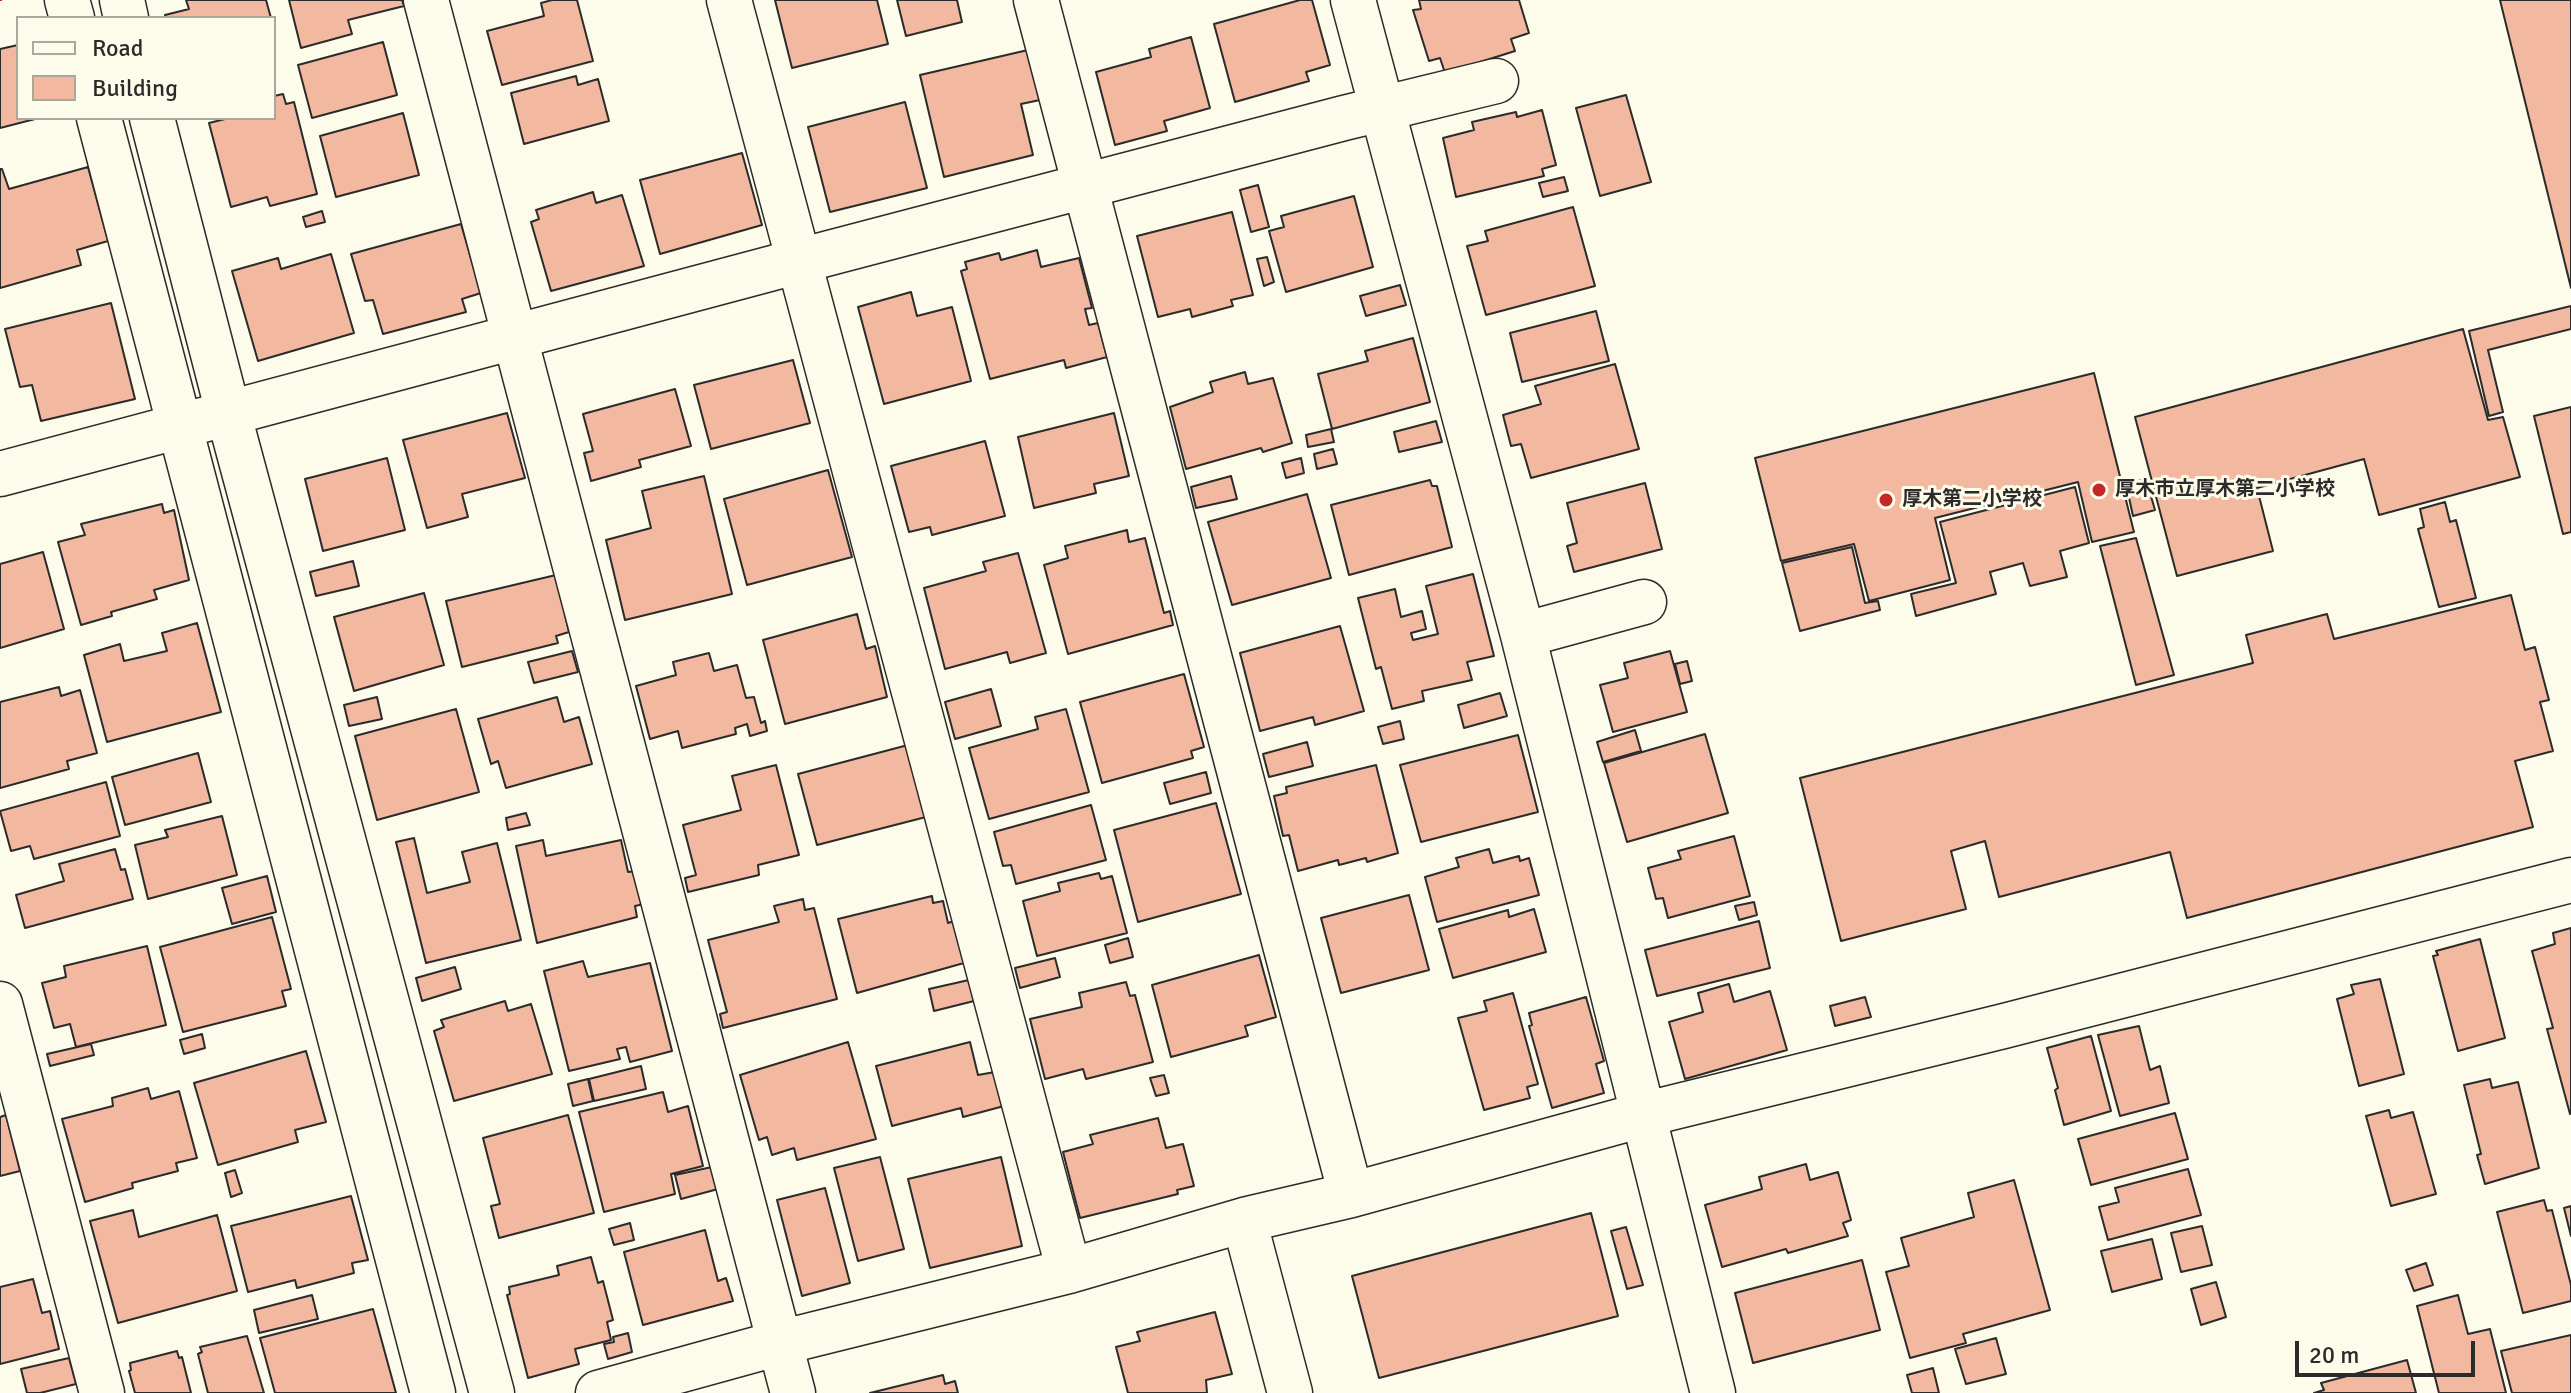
<!DOCTYPE html>
<meta charset="utf-8">
<style>
body{margin:0}
#map{position:relative;width:2571px;height:1393px;overflow:hidden;background:#fdfbea;font-family:Signika,sans-serif}
canvas{display:block}
.legend{position:absolute;left:16px;top:16px;width:260px;height:104px;box-sizing:border-box;background:#fdfbea;border:2px solid #a9a89e;margin:0;padding:10px 14px;list-style:none;font-size:24px;color:#2b2b2b}
.legend li{display:flex;align-items:center;gap:16px;height:40px}
.legend b{width:40px;border:2px solid #a9a89e}
.scale{position:absolute;left:2295px;top:1341px;width:180px;height:36px;box-sizing:border-box;border:4px solid #2b2b2b;border-top:0;padding-left:10px;font-size:24px;line-height:28px;white-space:nowrap;color:#2b2b2b;-webkit-text-stroke:6px #fdfbea;paint-order:stroke}
</style>
<div id="map">
<canvas width="2571" height="1393"></canvas>
<ul class="legend">
<li><b style="height:10px;background:#fdfbea"></b>Road</li>
<li><b style="height:22px;background:#f2b8a0"></b>Building</li>
</ul>
<div class="scale">20 m</div>
</div>
<script>
const g = document.querySelector('canvas').getContext('2d');
g.lineJoin = 'round';
function paint(path, color) { g.fillStyle = color; g.fill(path, 'evenodd'); }
const toPath = rows => new Path2D(rows.map(r => 'M' + r).join(''));
function trace(path, color, width, dash) { g.strokeStyle = color; g.lineWidth = width; g.lineCap = dash ? 'butt' : 'round'; g.setLineDash(dash || []); g.stroke(path); }
function write(font, color, halo, rows, align = 'center') {
  g.font = font + ' Signika,"Noto Sans JP",sans-serif'; g.lineWidth = 6; g.setLineDash([]); g.textBaseline = 'middle'; g.strokeStyle = halo; g.fillStyle = color; for (const [text, x, y, turn = 0] of rows) {
    g.save(); g.translate(x, y); g.rotate((+turn || 0) * Math.PI / 180); g.textAlign = isNaN(turn) ? turn : align; if (halo) g.strokeText(text, 0, 0); g.fillText(text, 0, 0); g.restore();
  }
}
const building = toPath([
 [186,0,266,0,271,18,166,18,165,15,189,9,186,0],
 [289,0,402,0,404,6,348,20,352,34,301,48,289,0],
 [552,0,577,0,593,61,502,85,487,31,544,16,541,3,552,0],
 [775,0,877,0,888,44,792,68,775,0],
 [897,0,957,0,962,22,906,36,897,0],
 [1300,0,1312,0,1330,65,1306,72,1309,81,1235,102,1214,24,1300,0],
 [1419,0,1519,0,1529,33,1511,39,1515,51,1445,73,1440,58,1429,61,1413,10,1421,9,1419,0],
 [2500,0,2571,0,2571,288,2500,0],
 [1191,37,1210,108,1164,121,1167,131,1115,145,1096,72,1151,57,1149,49,1191,37],
 [383,42,397,95,312,118,298,65,383,42],
 [18,45,18,118,39,118,0,128,0,49,18,45],
 [1028,50,1040,100,1021,104,1033,155,944,177,920,75,1028,50],
 [576,76,578,85,598,79,609,121,524,144,511,93,576,76],
 [283,94,286,104,294,102,317,194,270,206,267,197,231,207,209,123,229,118,274,118,274,96,283,94],
 [1626,95,1651,182,1600,196,1576,108,1626,95],
 [905,102,927,188,830,212,808,127,905,102],
 [1542,110,1556,165,1542,169,1544,176,1456,197,1443,138,1474,130,1472,122,1516,112,1517,117,1542,110],
 [403,113,419,175,336,197,320,136,403,113],
 [742,153,762,225,660,254,640,180,742,153],
 [88,167,108,241,77,250,81,265,0,288,0,169,2,169,9,189,88,167],
 [1564,177,1568,191,1543,197,1539,183,1564,177],
 [1258,185,1269,227,1251,232,1240,190,1258,185],
 [593,192,596,203,622,195,644,266,551,291,531,222,539,219,536,210,593,192],
 [1354,196,1373,267,1286,292,1269,231,1284,227,1281,216,1354,196],
 [1573,207,1595,286,1486,315,1467,246,1488,241,1485,231,1573,207],
 [322,211,325,222,306,227,303,217,322,211],
 [1232,212,1253,295,1231,300,1233,306,1192,317,1190,309,1158,317,1137,236,1232,212],
 [461,224,481,293,462,299,466,312,383,334,373,300,365,301,351,254,461,224],
 [1037,250,1041,267,1079,258,1092,308,1085,309,1089,325,1098,323,1107,357,1066,368,1064,360,990,379,961,271,967,269,965,262,999,253,1001,260,1037,250],
 [331,254,354,333,258,361,232,271,278,258,281,269,331,254],
 [1267,257,1274,282,1264,286,1257,259,1267,257],
 [1400,285,1406,305,1366,316,1360,296,1400,285],
 [911,292,917,316,952,307,971,381,884,404,858,307,911,292],
 [111,303,135,399,41,421,32,385,20,387,5,329,111,303],
 [2571,306,2571,329,2488,350,2503,412,2489,416,2469,331,2571,306],
 [1596,311,1609,361,1522,382,1510,333,1596,311],
 [2463,329,2488,420,2503,417,2520,477,2379,515,2364,459,2257,488,2273,551,2177,576,2135,417,2463,329],
 [1413,338,1430,402,1332,429,1318,374,1368,361,1365,351,1413,338],
 [793,360,810,423,711,449,694,385,793,360],
 [1615,364,1639,449,1531,478,1521,444,1511,446,1503,415,1541,404,1535,386,1615,364],
 [1245,372,1248,384,1273,378,1292,443,1263,452,1261,448,1186,469,1170,407,1213,392,1210,382,1245,372],
 [2094,373,2134,532,2092,542,2078,482,1935,518,1950,580,1869,601,1854,544,1781,561,1755,458,2094,373],
 [675,389,691,446,639,460,641,467,591,481,584,453,593,451,583,414,675,389],
 [2571,407,2571,532,2563,534,2534,416,2571,407],
 [507,413,525,478,462,494,468,517,427,528,403,440,507,413],
 [1114,413,1129,476,1094,484,1096,493,1034,508,1018,437,1114,413],
 [1436,421,1442,442,1399,452,1394,432,1436,421],
 [1331,429,1334,442,1308,447,1306,435,1331,429],
 [985,441,1005,516,932,535,930,527,909,532,891,466,985,441],
 [1333,449,1337,464,1317,469,1314,454,1333,449],
 [387,458,405,530,323,551,305,479,387,458],
 [1301,458,1304,473,1286,478,1282,463,1301,458],
 [828,470,852,557,747,585,724,499,828,470],
 [704,476,732,594,625,620,606,540,651,528,642,491,704,476],
 [1231,476,1237,499,1196,508,1191,487,1231,476],
 [2146,479,2155,510,2133,516,2126,484,2146,479],
 [1430,480,1432,486,1437,486,1452,547,1349,575,1331,505,1430,480],
 [1645,483,1662,549,1574,572,1567,546,1577,543,1567,503,1645,483],
 [2075,487,2089,543,2060,551,2067,577,2030,586,2023,563,1990,572,1996,594,1916,616,1911,594,1956,583,1940,522,2075,487],
 [1307,494,1331,578,1232,605,1208,522,1307,494],
 [2445,502,2450,522,2456,520,2476,598,2439,607,2418,529,2424,527,2420,509,2445,502],
 [162,504,164,513,174,510,189,580,154,590,157,599,111,612,112,616,81,625,58,542,85,535,81,524,162,504],
 [1127,530,1129,542,1145,538,1164,613,1170,611,1173,625,1068,654,1044,565,1068,558,1065,546,1127,530],
 [2136,538,2174,675,2136,685,2100,546,2136,538],
 [1852,547,1865,603,1878,601,1880,610,1800,631,1782,563,1852,547],
 [43,552,64,629,0,648,0,564,43,552],
 [1018,553,1046,653,1010,663,1007,652,945,669,924,588,986,571,983,562,1018,553],
 [353,561,359,586,316,596,310,572,353,561],
 [1473,574,1494,656,1467,662,1472,680,1422,691,1424,701,1392,709,1381,667,1376,669,1358,598,1395,589,1401,617,1422,611,1426,629,1411,633,1413,640,1438,634,1426,586,1473,574],
 [556,575,569,632,556,636,558,643,462,667,446,601,556,575],
 [424,593,444,665,354,691,334,617,424,593],
 [2511,595,2525,650,2535,647,2549,700,2540,702,2553,751,2515,761,2533,827,2187,918,2170,852,1999,897,1985,841,1951,851,1966,909,1841,941,1800,778,2253,663,2246,635,2327,614,2334,639,2511,595],
 [857,614,866,649,875,646,887,697,785,724,763,640,857,614],
 [197,623,221,712,107,742,84,655,120,644,124,661,167,651,162,633,197,623],
 [1340,626,1364,711,1315,725,1313,717,1260,731,1240,653,1340,626],
 [572,651,578,672,534,683,528,662,572,651],
 [1670,651,1687,712,1613,732,1600,685,1628,678,1624,663,1670,651],
 [709,653,714,671,737,665,746,698,754,697,761,723,765,721,767,731,750,736,747,724,735,728,736,734,682,748,678,731,650,739,636,686,676,675,673,662,709,653],
 [1687,661,1692,681,1680,684,1675,664,1687,661],
 [1184,674,1204,747,1191,751,1193,758,1102,783,1080,702,1184,674],
 [59,687,61,696,80,690,97,753,67,761,69,769,0,788,0,702,59,687],
 [991,689,1001,726,955,739,945,702,991,689],
 [1500,693,1507,716,1464,728,1458,705,1500,693],
 [377,697,382,719,349,726,344,705,377,697],
 [557,697,564,722,579,717,592,764,506,788,498,761,491,764,478,719,557,697],
 [456,709,479,792,377,820,355,736,456,709],
 [1066,709,1089,792,989,819,969,748,1038,729,1035,717,1066,709],
 [1400,721,1404,739,1383,744,1378,727,1400,721],
 [1635,730,1641,751,1603,762,1597,742,1635,730],
 [1705,734,1728,813,1627,842,1604,763,1705,734],
 [1518,735,1538,812,1421,842,1400,765,1518,735],
 [1307,742,1313,766,1269,777,1263,754,1307,742],
 [908,745,926,817,817,845,798,774,908,745],
 [198,753,211,802,125,825,112,777,198,753],
 [776,765,799,855,758,865,759,875,688,892,685,878,696,875,683,825,741,810,732,776,776,765],
 [1376,765,1398,853,1367,862,1366,858,1339,865,1338,860,1298,871,1289,835,1283,836,1274,796,1287,793,1286,787,1376,765],
 [1206,772,1211,793,1170,804,1164,783,1206,772],
 [106,782,120,836,34,859,30,846,11,851,0,811,106,782],
 [1216,803,1241,894,1138,922,1114,830,1216,803],
 [1091,805,1106,860,1016,884,1011,865,1003,866,994,832,1091,805],
 [526,813,530,825,508,830,506,818,526,813],
 [222,816,237,875,148,899,135,845,168,837,165,830,222,816],
 [1734,836,1750,896,1668,918,1663,898,1656,899,1648,868,1681,859,1678,851,1734,836],
 [414,838,427,893,470,882,462,852,497,843,521,940,426,963,396,842,414,838],
 [543,840,546,856,621,840,628,872,636,871,644,904,635,906,637,917,537,943,516,846,543,840],
 [115,849,121,870,125,869,133,899,25,928,16,895,64,881,59,864,115,849],
 [1489,849,1493,863,1519,856,1520,861,1529,858,1539,895,1437,922,1425,877,1459,867,1456,858,1489,849],
 [1099,873,1101,879,1112,876,1127,933,1037,956,1023,901,1060,891,1058,883,1099,873],
 [267,876,276,912,232,924,222,888,267,876],
 [1409,895,1429,970,1341,993,1321,918,1409,895],
 [932,896,933,903,943,901,948,923,954,921,964,963,857,993,838,919,932,896],
 [803,899,805,910,814,908,837,999,723,1028,720,1014,727,1012,708,940,779,922,774,906,803,899],
 [1754,902,1757,915,1739,920,1735,906,1754,902],
 [1534,909,1546,952,1453,978,1439,929,1508,910,1509,917,1534,909],
 [272,917,291,989,282,991,286,1006,183,1032,160,947,272,917],
 [1759,921,1770,968,1657,996,1645,950,1759,921],
 [2571,928,2571,1113,2570,1114,2547,1029,2553,1028,2532,951,2555,944,2553,933,2571,928],
 [1128,938,1133,957,1110,963,1105,945,1128,938],
 [2480,939,2505,1038,2458,1051,2433,956,2438,955,2436,951,2480,939],
 [147,946,166,1025,76,1047,70,1024,54,1028,42,983,66,977,64,966,147,946],
 [1259,955,1276,1017,1245,1026,1248,1036,1171,1057,1152,985,1259,955],
 [1055,958,1060,977,1020,988,1015,968,1055,958],
 [583,961,588,977,650,963,672,1051,630,1062,626,1047,617,1049,620,1059,569,1071,544,971,583,961],
 [455,967,461,989,422,1001,416,978,455,967],
 [2380,979,2404,1074,2359,1086,2337,999,2354,994,2351,985,2380,979],
 [969,980,974,1001,934,1011,929,989,969,980],
 [1126,982,1130,996,1135,995,1153,1062,1086,1079,1083,1069,1045,1079,1030,1019,1082,1007,1079,993,1126,982],
 [1729,984,1734,1002,1770,991,1787,1050,1685,1079,1669,1022,1703,1012,1698,993,1729,984],
 [1513,993,1538,1084,1527,1087,1530,1098,1484,1110,1458,1018,1487,1011,1484,1001,1513,993],
 [1586,997,1604,1061,1596,1064,1604,1093,1552,1108,1529,1026,1532,1025,1529,1013,1586,997],
 [1865,997,1871,1017,1835,1026,1830,1006,1865,997],
 [505,1001,508,1011,531,1004,552,1074,454,1101,434,1031,444,1027,441,1020,505,1001],
 [2139,1026,2150,1070,2160,1066,2169,1103,2120,1116,2098,1035,2139,1026],
 [202,1034,205,1048,184,1054,180,1040,202,1034],
 [2091,1036,2111,1111,2064,1125,2055,1090,2058,1088,2047,1048,2091,1036],
 [848,1042,876,1139,797,1160,794,1148,772,1155,767,1137,759,1140,740,1075,848,1042],
 [970,1042,978,1075,995,1072,1004,1106,963,1117,961,1108,892,1126,876,1066,970,1042],
 [91,1044,94,1055,50,1066,47,1054,91,1044],
 [306,1051,326,1122,295,1130,298,1142,218,1165,194,1083,306,1051],
 [641,1066,646,1089,594,1101,589,1079,641,1066],
 [1164,1075,1169,1093,1156,1096,1150,1078,1164,1075],
 [588,1079,593,1101,573,1106,568,1084,588,1079],
 [2490,1079,2492,1088,2518,1082,2539,1168,2485,1184,2477,1155,2481,1154,2464,1085,2490,1079],
 [148,1088,151,1099,179,1091,197,1158,176,1163,178,1171,132,1183,133,1188,85,1202,62,1119,113,1106,112,1098,148,1088],
 [663,1092,668,1112,688,1106,703,1166,671,1174,675,1194,604,1212,579,1112,663,1092],
 [2389,1110,2391,1118,2413,1112,2436,1194,2391,1206,2366,1116,2389,1110],
 [2175,1113,2188,1159,2091,1185,2078,1139,2175,1113],
 [6,1115,20,1171,0,1176,0,1117,6,1115],
 [568,1115,594,1213,499,1238,491,1206,500,1204,483,1138,568,1115],
 [1158,1118,1166,1148,1183,1144,1194,1186,1177,1190,1178,1194,1080,1218,1063,1152,1093,1144,1090,1135,1158,1118],
 [880,1157,904,1249,858,1261,834,1168,880,1157],
 [1001,1157,1022,1246,930,1268,908,1179,1001,1157],
 [1806,1164,1810,1180,1838,1172,1851,1220,1843,1223,1848,1236,1788,1253,1786,1249,1722,1267,1705,1205,1762,1189,1759,1177,1806,1164],
 [712,1167,718,1189,681,1199,675,1175,712,1167],
 [2188,1169,2201,1215,2108,1240,2099,1207,2119,1202,2115,1188,2188,1169],
 [235,1170,242,1193,231,1197,225,1173,235,1170],
 [2014,1180,2050,1310,1963,1334,1966,1343,1910,1358,1886,1272,1909,1266,1901,1238,1974,1217,1968,1193,2014,1180],
 [825,1188,850,1283,802,1296,777,1200,825,1188],
 [351,1196,368,1260,352,1263,354,1273,297,1288,295,1280,248,1292,231,1226,351,1196],
 [2544,1200,2547,1211,2552,1210,2571,1285,2571,1301,2523,1313,2497,1212,2544,1200],
 [2571,1206,2571,1236,2564,1208,2571,1206],
 [133,1210,139,1237,217,1215,237,1291,118,1323,90,1221,133,1210],
 [1591,1213,1618,1316,1379,1378,1352,1276,1591,1213],
 [630,1223,634,1240,614,1245,609,1229,630,1223],
 [2202,1226,2212,1265,2181,1272,2171,1233,2202,1226],
 [1626,1227,1643,1285,1627,1289,1611,1231,1626,1227],
 [705,1230,718,1281,726,1278,733,1301,643,1325,624,1252,705,1230],
 [2152,1239,2162,1279,2112,1292,2101,1251,2152,1239],
 [591,1257,598,1283,603,1281,613,1320,607,1322,611,1340,575,1349,579,1364,528,1378,507,1295,510,1294,509,1287,559,1275,557,1266,591,1257],
 [1862,1260,1880,1330,1753,1363,1735,1293,1862,1260],
 [2426,1263,2433,1285,2414,1291,2406,1270,2426,1263],
 [33,1279,42,1313,50,1311,59,1349,0,1364,0,1287,33,1279],
 [2216,1282,2226,1317,2201,1325,2191,1289,2216,1282],
 [312,1295,318,1319,259,1333,254,1310,312,1295],
 [2458,1295,2468,1334,2490,1329,2506,1393,2439,1393,2417,1306,2458,1295],
 [373,1309,396,1393,275,1393,260,1338,373,1309],
 [1215,1312,1232,1374,1206,1380,1207,1393,1128,1393,1116,1347,1140,1341,1137,1332,1215,1312],
 [628,1333,632,1352,608,1359,604,1344,614,1342,613,1337,628,1333],
 [2571,1335,2571,1393,2512,1393,2501,1351,2571,1335],
 [247,1336,264,1393,208,1393,198,1354,202,1352,200,1347,247,1336],
 [1996,1338,2006,1374,1966,1384,1955,1349,1996,1338],
 [177,1351,179,1358,182,1357,191,1393,135,1393,129,1371,131,1370,130,1363,177,1351],
 [69,1358,76,1384,40,1393,27,1393,21,1369,69,1358],
 [2407,1360,2416,1393,2314,1393,2324,1390,2321,1383,2407,1360],
 [1933,1368,1939,1393,1912,1393,1907,1375,1933,1368],
 [943,1375,945,1384,955,1381,958,1393,870,1393,943,1375]
]);
paint(building, '#f2b8a0');
trace(building, '#2b2b2b', 2);
const minor = toPath([
 [426,0,793,1393],
 [729,0,1069,1271],
 [1036,0,1351,1195],
 [1353,0,1523,635,1713,1393],
 [1523,635,1644,602],
 [0,1004,102,1393],
 [1244,1220,1290,1393],
 [598,1393,779,1343,1069,1271,1244,1220,1351,1195,1642,1115,2004,1026,2571,880]
]);
const tertiary = toPath([
 [67,0,72,18],
 [122,0,126,18],
 [99,118,433,1393],
 [152,118,228,412,492,1393],
 [0,474,799,261,1344,118,1496,81]
]);
trace(minor, '#2b2b2b', 47);
trace(tertiary, '#2b2b2b', 47);
trace(minor, '#fdfbea', 44);
trace(tertiary, '#fdfbea', 44);
trace(toPath([
 [0,0,2,0]
]), '#c62828', 2, [28, 6, 4, 6]);
for (const [x, y, r, color] of [
 [2099,490,8,"#c62828"],
 [1886,500,8,"#c62828"]
]) { const dot = new Path2D(); dot.arc(x, y, r, 0, 2 * Math.PI); g.fillStyle = color; g.fill(dot); trace(dot, '#fdfbea', 3); }
write('bold 20px', '#2b2b2b', '#fdfbea', [
 ["厚木市立厚木第二小学校",2115,490],
 ["厚木第二小学校",1902,500]
], 'left');
</script>
